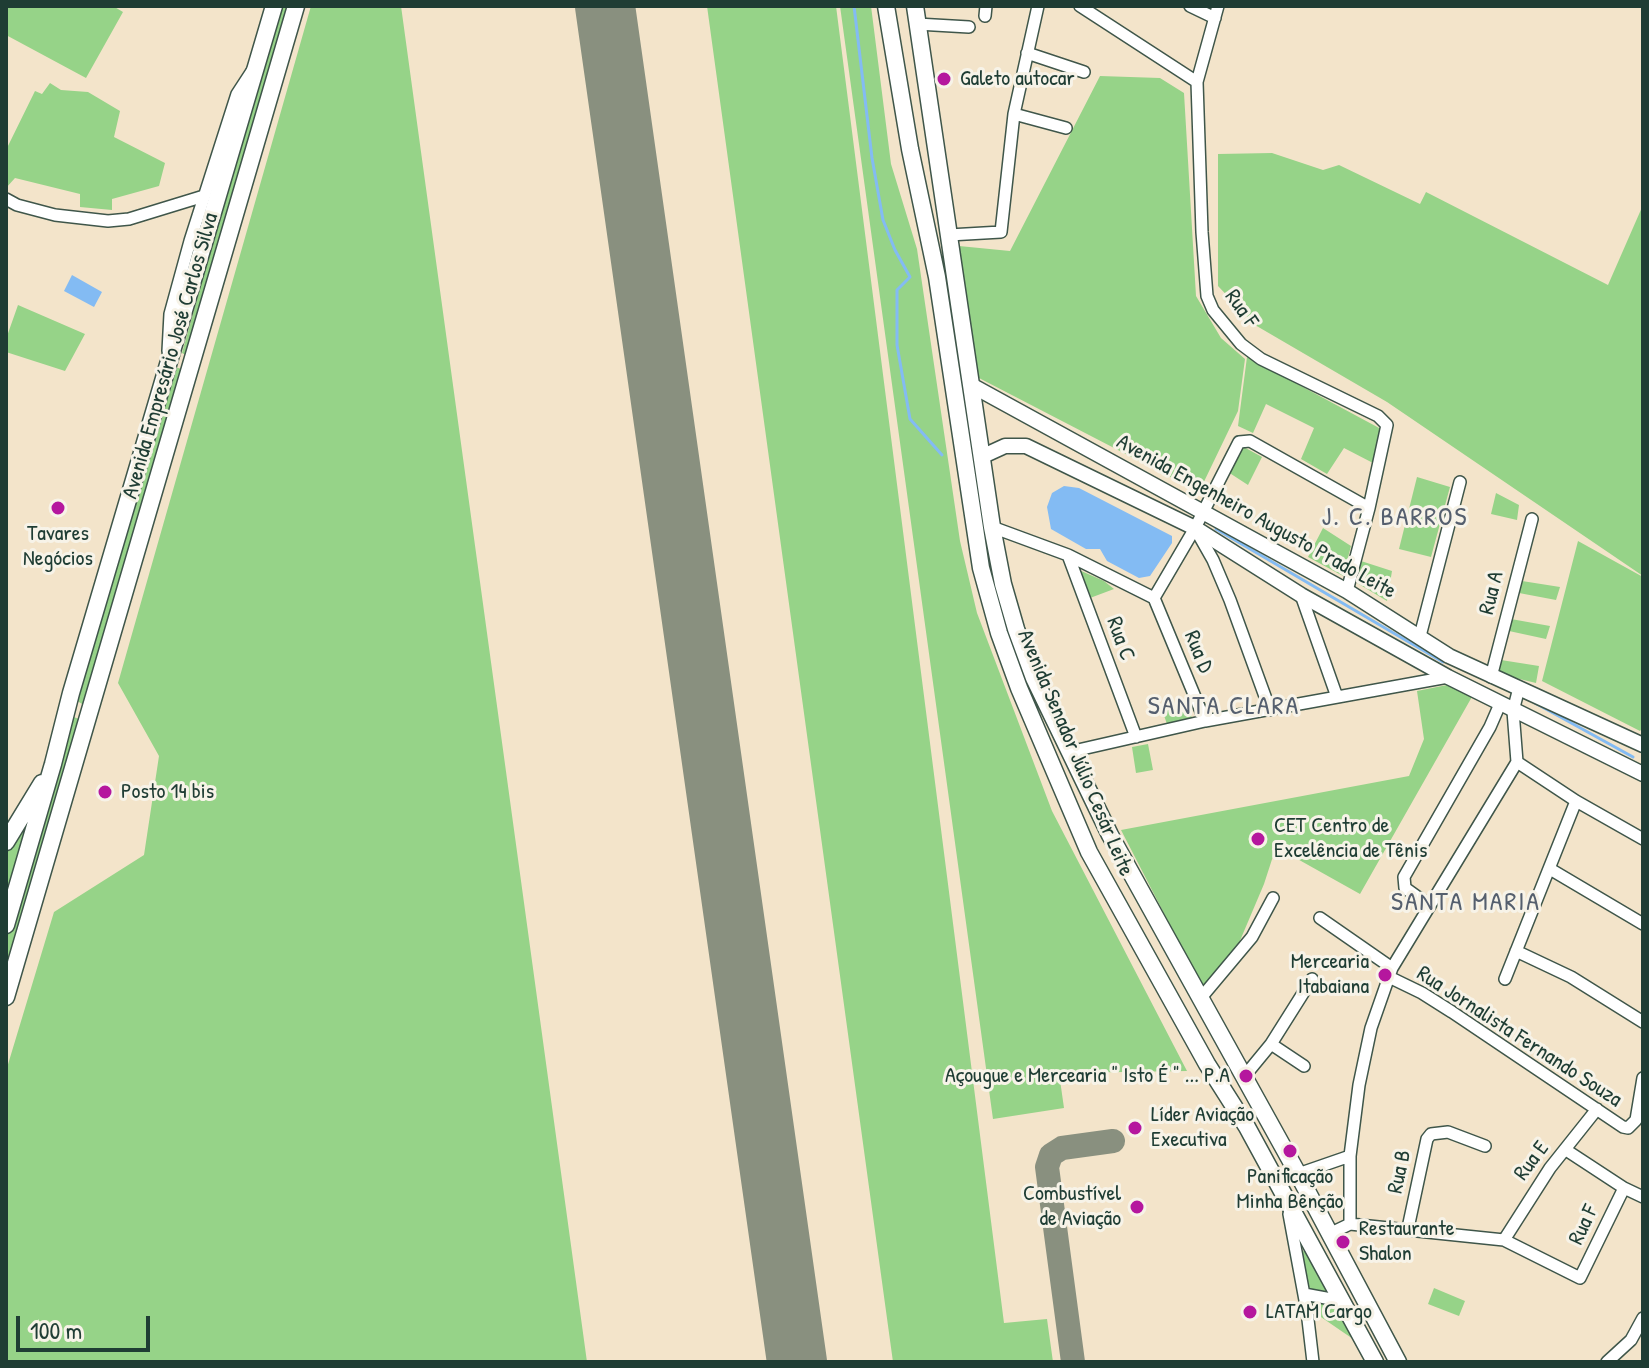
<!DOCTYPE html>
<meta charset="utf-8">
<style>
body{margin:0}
#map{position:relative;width:1649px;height:1368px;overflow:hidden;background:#f3e4ca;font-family:"Patrick Hand",sans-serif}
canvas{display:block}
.frame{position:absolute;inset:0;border:8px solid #1f3d34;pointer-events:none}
.scale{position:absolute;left:16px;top:1316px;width:134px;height:36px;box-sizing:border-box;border:4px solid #1f3d34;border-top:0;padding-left:10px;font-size:24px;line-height:28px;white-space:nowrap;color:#1f3d34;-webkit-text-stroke:6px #f7f3e8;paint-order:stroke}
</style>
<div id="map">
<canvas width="1649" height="1368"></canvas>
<div class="frame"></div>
<div class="scale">100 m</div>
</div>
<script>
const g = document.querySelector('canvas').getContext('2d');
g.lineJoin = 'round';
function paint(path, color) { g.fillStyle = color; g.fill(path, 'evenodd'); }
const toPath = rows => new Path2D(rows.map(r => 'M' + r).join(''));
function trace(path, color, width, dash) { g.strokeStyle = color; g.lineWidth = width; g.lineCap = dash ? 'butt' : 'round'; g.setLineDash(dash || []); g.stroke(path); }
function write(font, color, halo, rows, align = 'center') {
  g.font = font + ' "Patrick Hand",sans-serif'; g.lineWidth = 6; g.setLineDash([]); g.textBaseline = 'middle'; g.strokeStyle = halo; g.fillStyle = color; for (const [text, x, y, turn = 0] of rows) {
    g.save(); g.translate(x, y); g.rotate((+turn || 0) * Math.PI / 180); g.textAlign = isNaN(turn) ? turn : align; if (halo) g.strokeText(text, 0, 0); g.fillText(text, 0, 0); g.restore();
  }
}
paint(toPath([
 [6,6,113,6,123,12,86,78,6,35],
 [279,6,292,6,188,356,182,353],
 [311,6,401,6,587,1362,6,1362,6,1071,54,912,144,855,159,756,118,683],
 [707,6,836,6,1004,1323,1047,1319,1053,1362,893,1362],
 [840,6,871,6,891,164,917,249,960,541,977,613,1052,811,1187,1071,1059,1073,1064,1108,993,1119],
 [1100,76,1160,78,1184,93,1196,296,1221,338,1245,359,1238,411,1199,492,979,378,959,246,1010,251],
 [50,83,61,90,88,92,120,111,114,137,165,163,159,186,112,199,112,210,80,207,80,194,15,178,6,188,6,150,35,91,42,94],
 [1272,153,1323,170,1339,165,1420,204,1426,192,1608,285,1643,205,1643,576,1387,402,1255,325,1218,286,1218,154],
 [18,305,85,334,65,371,6,352,6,339],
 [1247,357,1381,429,1373,463,1344,448,1327,474,1301,459,1314,428,1266,404,1253,433,1238,426],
 [175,367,185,370,85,706,76,700],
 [1242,446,1262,457,1248,485,1228,472],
 [1417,477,1450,487,1431,557,1399,549],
 [1496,493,1519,505,1517,520,1491,514],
 [1323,528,1351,546,1343,576,1308,557],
 [1578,541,1643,577,1643,727,1640,731,1542,681],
 [1361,561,1392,571,1387,601,1357,583],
 [1079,570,1104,581,1114,589,1090,598],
 [1522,581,1560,587,1556,600,1519,593],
 [1511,619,1550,626,1546,639,1509,631],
 [1501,660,1539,666,1536,683,1499,674],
 [1452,684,1473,695,1360,894,1276,847,1264,884,1239,943,1203,989,1121,830,1409,776,1424,739,1417,691],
 [1186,702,1192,718,1167,724,1162,710],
 [71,716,79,719,6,978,6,939],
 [1148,744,1153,770,1136,773,1132,747],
 [35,800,6,901,6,855],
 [1307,1249,1332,1295,1310,1291,1302,1252],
 [1434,1288,1465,1301,1459,1316,1428,1304],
 [1313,1302,1335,1306,1368,1362,1365,1362,1353,1339,1318,1315]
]), '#96d388');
paint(toPath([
 [72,275,102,292,94,307,64,291],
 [1064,486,1079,488,1172,536,1172,543,1150,576,1139,578,1107,561,1100,549,1086,549,1051,529,1047,507,1052,493]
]), '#83bbf3');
trace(toPath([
 [854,6,872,158,883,220,895,250,910,277,897,290,897,345,910,419,942,455],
 [1216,529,1443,662],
 [1535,703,1633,757]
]), '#83bbf3', 3);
trace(toPath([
 [606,6,607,20],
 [1073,1362,1047,1167,1051,1155,1062,1148,1113,1141]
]), '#89907f', 24);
trace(toPath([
 [605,6,797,1362]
]), '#89907f', 60);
const minor = toPath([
 [1080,6,1197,82],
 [1190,6,1215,18],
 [1218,6,1197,82,1202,232,1207,296,1213,310,1241,344,1261,359,1378,416,1387,425,1369,508,1347,591],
 [985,16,986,6],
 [917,24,969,27],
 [1027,53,1084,72],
 [1014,114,1066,128],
 [6,199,17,205,55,215,108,221,129,219,204,196],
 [949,235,1001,232,1014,114,1038,6],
 [168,351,170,314,190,241,237,94,252,71],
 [992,527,1068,555,1154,598],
 [1196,530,1213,560,1230,600,1270,710],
 [1068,555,1136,737],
 [1301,595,1337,697],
 [1154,598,1195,528,1239,442,1250,441,1369,508],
 [1154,598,1205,721],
 [1420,636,1460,482],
 [1491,677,1532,519],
 [1069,752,1205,721,1448,677],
 [1517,762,1576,801,1643,839],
 [1550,869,1643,924],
 [1430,906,1405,888,1404,877,1490,727,1500,704],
 [1320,918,1392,968],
 [1516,951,1571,977,1643,1022],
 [1389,977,1422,993,1452,1012,1623,1127,1628,1128,1636,1120,1643,1078],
 [1505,979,1576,801],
 [1200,999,1252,937,1273,898],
 [1271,1044,1304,1066],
 [1243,1078,1271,1044,1312,979],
 [1566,1150,1624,1188,1643,1197],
 [1298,1174,1350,1156],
 [1289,1214,1307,1311,1313,1362],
 [1350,1224,1350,1156,1359,1085,1371,1028,1392,968,1517,762,1513,711,1519,688],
 [1408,1228,1427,1139,1431,1134,1448,1132,1485,1146],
 [1329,1234,1350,1224,1504,1240,1580,1278,1624,1188],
 [1504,1240,1550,1168,1597,1109],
 [1304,1294,1342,1301],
 [1607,1362,1631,1340,1643,1318]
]);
const tertiary = toPath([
 [971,385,1347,591,1449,656,1643,745],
 [981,457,1005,446,1026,446,1195,528,1301,595,1448,677,1643,774]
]);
const secondary = toPath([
 [886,6,910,149,937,277,981,568,999,633,1019,688,1089,852,1207,1064,1247,1127,1375,1362],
 [915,6,992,527,1003,584,1016,629,1034,678,1110,835,1298,1174,1398,1362],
 [6,842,42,783],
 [6,925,53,764,71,693,274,6],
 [6,997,296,6]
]);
trace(minor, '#3f564a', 14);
trace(tertiary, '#3f564a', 17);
trace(secondary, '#3f564a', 19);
trace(minor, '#fff', 11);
trace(tertiary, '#fff', 14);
trace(secondary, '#fff', 16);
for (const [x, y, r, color] of [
 [944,79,8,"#b5179e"],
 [58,508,8,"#b5179e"],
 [105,792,8,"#b5179e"],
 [1258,839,8,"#b5179e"],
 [1385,975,8,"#b5179e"],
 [1246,1076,8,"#b5179e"],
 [1135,1128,8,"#b5179e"],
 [1290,1151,8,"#b5179e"],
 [1137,1207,8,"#b5179e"],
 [1343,1242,8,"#b5179e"],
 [1250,1312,8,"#b5179e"]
]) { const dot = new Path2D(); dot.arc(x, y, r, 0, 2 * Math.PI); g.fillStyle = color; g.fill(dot); trace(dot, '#f7f3e8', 3); }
write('22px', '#1f3d34', '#f7f3e8', [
 ["Galeto autocar",960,79],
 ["Tavares",58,534,"center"],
 ["Negócios",58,559,"center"],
 ["Posto 14 bis",121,792],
 ["CET Centro de",1274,826],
 ["Excelência de Tênis",1274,851],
 ["Mercearia",1369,962,"right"],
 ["Itabaiana",1369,987,"right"],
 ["Açougue e Mercearia \" Isto É \" ... P.A",1230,1076,"right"],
 ["Líder Aviação",1151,1115],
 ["Executiva",1151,1140],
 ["Panificação",1290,1177,"center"],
 ["Minha Bênção",1290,1202,"center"],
 ["Combustível",1121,1194,"right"],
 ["de Aviação",1121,1219,"right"],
 ["Restaurante",1359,1229],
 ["Shalon",1359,1254],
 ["LATAM Cargo",1266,1312]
], 'left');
write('22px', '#1f3d34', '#f7f3e8', [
 ["Rua F",1241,309,55],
 ["Avenida Empresário José Carlos Silva",171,356,-74],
 ["Avenida Engenheiro Augusto Prado Leite",1256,517,29],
 ["Rua A",1492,593,-76],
 ["Rua C",1120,639,70],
 ["Rua D",1198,652,68],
 ["Avenida Senador Júlio Cesár Leite",1075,753,67],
 ["Rua Jornalista Fernando Souza",1519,1037,33],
 ["Rua E",1532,1161,-53],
 ["Rua B",1400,1172,-78],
 ["Rua F",1584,1225,-65]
]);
g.letterSpacing = '2px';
write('26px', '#555f6e', '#f7f3e8', [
 ["J. C. BARROS",1395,518],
 ["SANTA CLARA",1224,707],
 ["SANTA MARIA",1466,903]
]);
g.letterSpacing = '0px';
</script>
